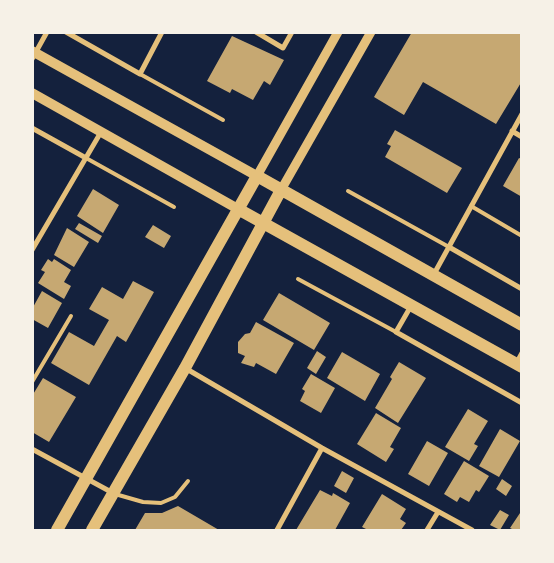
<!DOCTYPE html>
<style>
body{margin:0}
#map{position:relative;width:554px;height:563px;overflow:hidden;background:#14213d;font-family:Arial,sans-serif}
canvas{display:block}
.frame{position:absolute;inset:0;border:34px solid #f6f1e7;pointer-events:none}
</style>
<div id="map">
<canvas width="554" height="563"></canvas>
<div class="frame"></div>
</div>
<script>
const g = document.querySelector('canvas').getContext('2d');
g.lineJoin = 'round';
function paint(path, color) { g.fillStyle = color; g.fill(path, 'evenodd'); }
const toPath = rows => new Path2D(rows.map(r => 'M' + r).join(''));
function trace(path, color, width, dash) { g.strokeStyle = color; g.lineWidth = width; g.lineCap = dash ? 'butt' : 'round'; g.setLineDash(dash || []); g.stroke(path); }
paint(toPath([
 [412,32,522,32,522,81,496,124,423,82,404,115,374,97],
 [232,36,284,60,270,85,264,81,253,100,232,89,230,93,207,81],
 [395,130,462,168,447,193,385,157,391,146,387,144],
 [519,158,522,159,522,197,503,186],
 [93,189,119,205,103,233,77,216],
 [79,223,102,236,98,243,75,229],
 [153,225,171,236,164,248,145,237],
 [67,228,89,242,74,267,54,255],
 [48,259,52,262,54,259,71,270,64,282,71,286,64,299,38,283,45,272,41,270],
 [133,281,154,292,126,342,117,336,89,385,51,363,69,332,94,346,109,320,89,309,102,287,123,299],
 [42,291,62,303,48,328,32,319,32,309],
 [279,293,330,323,314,350,263,320],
 [256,322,294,343,276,374,256,363,254,367,241,363,245,356,238,353,238,342,245,334,250,333],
 [317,351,326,357,316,374,307,368],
 [342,352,380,374,365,401,327,378],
 [399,362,426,378,398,423,375,408,392,379,390,377],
 [311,374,335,388,321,413,300,401,305,391,302,389],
 [43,378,76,397,49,442,32,432,32,396],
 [468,409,488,421,474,444,478,446,469,461,445,447],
 [376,413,401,428,390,447,394,449,386,462,357,444],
 [500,429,520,441,499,477,479,466],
 [427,441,448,453,429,486,408,474],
 [464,461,489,476,479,492,476,490,469,502,460,497,457,502,444,494],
 [342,471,354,478,346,493,334,486],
 [502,479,512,486,506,496,496,489],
 [320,490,332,496,333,493,350,503,335,530,296,530],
 [382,494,406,509,400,519,406,523,401,530,368,530,362,527],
 [178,506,219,530,135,530,145,513,162,513],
 [500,510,509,515,500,530,490,525],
 [522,510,522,530,514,530,510,528]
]), '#c6a872');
trace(toPath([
 [140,74,223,120],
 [86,158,174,207],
 [348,191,449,247],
 [471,206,522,236],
 [298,279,396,332],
 [32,382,71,316],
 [115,494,143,502,161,503,175,497,188,481]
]), '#e5c07b', 4);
trace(toPath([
 [66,32,140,74,162,32],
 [256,32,283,48,292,32],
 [32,59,47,32],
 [32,128,86,158],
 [512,131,522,137],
 [449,247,522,289],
 [32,250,101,132],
 [434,274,522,114],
 [411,306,396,332,522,403],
 [516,364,522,353],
 [185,368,322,448,472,530],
 [32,449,113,493],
 [277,530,322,448],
 [427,530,438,512]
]), '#e5c07b', 5);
trace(toPath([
 [257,176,338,32],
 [281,190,371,32]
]), '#e5c07b', 9);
trace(toPath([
 [32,51,257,176],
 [32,93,238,209]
]), '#e5c07b', 10);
trace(toPath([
 [238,209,522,367],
 [57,530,257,176,522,325],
 [92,530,185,368,281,190]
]), '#e5c07b', 12);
</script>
